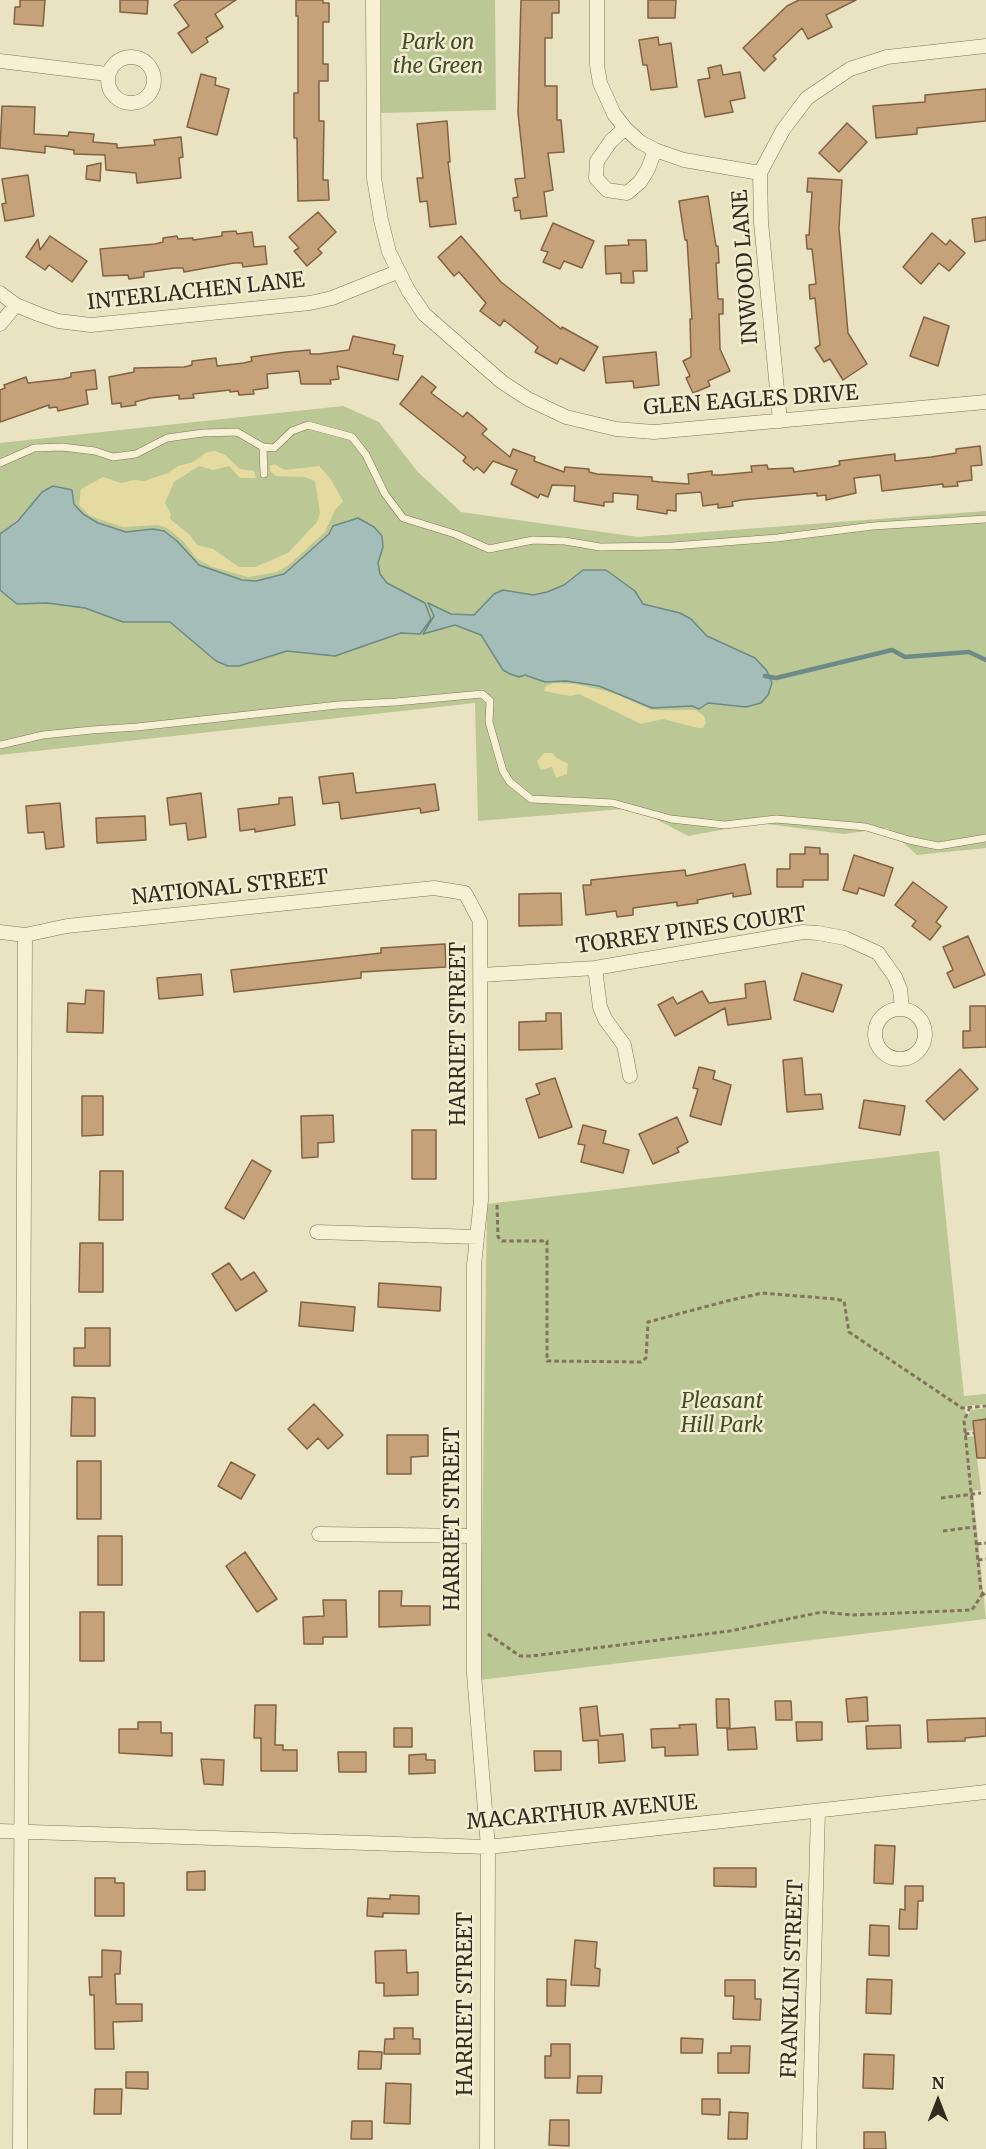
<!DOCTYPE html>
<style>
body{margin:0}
#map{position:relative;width:986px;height:2149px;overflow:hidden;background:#eae3c1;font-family:Merriweather,serif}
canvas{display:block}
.north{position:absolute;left:908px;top:2071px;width:60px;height:60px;-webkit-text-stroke:4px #f2ecd0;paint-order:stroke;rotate:0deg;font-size:16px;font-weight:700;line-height:24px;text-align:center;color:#332b1d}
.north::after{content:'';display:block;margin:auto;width:21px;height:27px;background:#332b1d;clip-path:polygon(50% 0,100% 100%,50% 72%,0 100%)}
</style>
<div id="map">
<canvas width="986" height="2149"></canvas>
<div class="north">N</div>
</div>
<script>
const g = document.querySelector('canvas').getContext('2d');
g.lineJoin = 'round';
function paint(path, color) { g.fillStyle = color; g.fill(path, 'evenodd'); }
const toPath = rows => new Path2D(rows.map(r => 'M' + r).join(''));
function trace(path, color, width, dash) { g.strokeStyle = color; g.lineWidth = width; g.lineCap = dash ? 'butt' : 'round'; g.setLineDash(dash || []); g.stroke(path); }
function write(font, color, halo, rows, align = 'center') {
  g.font = font + ' Merriweather,serif'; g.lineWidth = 5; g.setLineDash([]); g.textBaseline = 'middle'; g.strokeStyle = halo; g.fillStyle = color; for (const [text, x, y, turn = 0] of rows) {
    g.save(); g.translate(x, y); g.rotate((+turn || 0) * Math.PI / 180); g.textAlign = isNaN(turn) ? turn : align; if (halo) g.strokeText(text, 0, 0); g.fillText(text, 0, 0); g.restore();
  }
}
paint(toPath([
 [381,0,495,0,496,110,381,113],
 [343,406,379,422,417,471,461,512,638,537,986,511,986,848,917,855,887,828,844,834,759,823,688,836,635,808,478,821,475,703,0,755,0,443],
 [939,1151,964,1396,986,1394,986,1404,965,1406,966,1420,971,1410,986,1408,986,1419,973,1421,974,1430,967,1431,968,1437,974,1436,981,1490,973,1491,986,1619,480,1680,487,1204]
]), '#bcc796');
paint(toPath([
 [215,451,225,455,240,469,254,471,256,478,240,478,229,466,213,470,199,466,174,482,165,503,171,514,170,519,190,535,197,545,213,549,239,567,255,567,288,553,317,522,320,513,315,481,305,477,276,476,270,471,270,466,274,464,285,470,319,466,330,478,343,501,335,510,325,532,290,564,277,572,248,577,213,567,197,559,183,541,167,528,158,525,123,527,90,516,79,505,81,489,103,477,121,483,134,480,144,481,168,473,178,466,193,462,207,452],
 [553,683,576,684,614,693,652,710,696,710,704,716,706,722,703,728,698,728,663,719,641,724,579,694,570,696,544,691,545,687],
 [544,753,552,753,557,758,568,764,567,774,556,778,552,767,541,770,537,761]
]), '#e5daa0');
const water = toPath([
 [53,486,72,490,74,504,83,514,98,523,126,532,153,529,164,531,177,541,199,565,242,580,256,581,284,574,329,534,333,526,358,518,374,527,382,536,383,547,378,563,380,574,387,583,425,603,431,619,420,634,401,633,335,656,287,651,239,666,228,666,216,661,170,622,123,622,85,608,47,603,17,604,0,590,0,534,18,521,42,492,53,486],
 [583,570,606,570,635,591,643,604,680,613,691,619,707,636,755,658,767,671,772,683,768,695,761,703,746,707,708,703,699,709,692,706,652,708,599,686,566,681,545,682,525,675,519,677,510,674,503,670,481,635,455,625,423,634,434,616,428,603,451,614,474,615,494,594,503,590,533,595,547,592,564,585,583,570]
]);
paint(water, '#a4bdb8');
trace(water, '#6c8a86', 1.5);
trace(toPath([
 [765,676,776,678,892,650,905,657,969,652,986,660]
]), '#6c8a86', 4.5);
const building = toPath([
 [20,0,45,0,43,26,14,24,15,7,20,7,20,0],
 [120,0,148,0,147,14,120,12,120,0],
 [181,0,236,0,215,14,223,27,206,38,208,42,192,53,178,33,189,26,174,5,181,0],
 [296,0,323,0,323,3,329,3,329,22,323,22,323,64,328,64,328,81,319,81,319,121,324,121,323,180,328,180,329,200,298,201,297,138,294,138,294,93,298,93,298,16,296,16,296,0],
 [521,0,559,0,559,13,552,13,552,38,545,38,545,86,557,86,557,120,561,120,564,152,548,153,553,190,544,192,547,216,521,219,520,210,515,211,513,198,518,197,515,179,525,178,518,113,521,0],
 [648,0,676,0,675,18,648,18,648,0],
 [799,0,856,0,826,15,832,27,808,39,802,28,773,56,776,59,764,71,743,48,787,6,799,0],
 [658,37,659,45,671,43,677,87,651,90,647,65,643,65,639,40,658,37],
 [721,65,723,75,740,72,745,98,730,101,733,112,705,117,698,80,710,78,708,68,721,65],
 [201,74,216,78,215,85,229,89,217,135,187,127,201,74],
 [986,89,986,121,917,128,917,134,876,138,873,106,925,102,925,95,986,89],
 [2,106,35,107,34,134,68,136,69,132,94,134,93,142,117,144,117,148,155,145,154,140,181,137,183,157,179,158,181,178,137,183,136,173,106,170,105,155,74,154,74,150,45,146,45,153,0,148,2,106],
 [447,121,450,162,448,162,456,224,430,227,427,201,420,202,417,178,423,178,417,124,447,121],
 [847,123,867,142,839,172,819,153,847,123],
 [101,163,100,181,86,179,87,166,101,163],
 [28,175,34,216,5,221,2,204,6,203,2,179,28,175],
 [808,178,842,180,839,228,848,333,867,364,843,380,830,359,824,362,815,348,820,345,815,298,810,299,809,285,816,284,812,249,807,249,806,235,809,235,812,192,807,192,808,178],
 [708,196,716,246,718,246,719,263,716,263,718,299,723,299,723,314,719,314,720,349,730,371,708,381,710,386,693,393,686,378,690,376,683,361,691,357,690,319,692,319,687,240,685,240,679,201,708,196],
 [318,212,336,232,318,249,322,253,307,266,294,251,299,248,289,237,318,212],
 [986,217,986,240,975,242,972,219,986,217],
 [553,223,594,241,582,268,564,261,560,269,543,262,548,252,541,250,553,223],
 [236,231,237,234,252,232,254,247,265,246,267,264,243,267,242,263,234,263,184,272,183,268,175,268,144,272,144,277,129,279,128,275,103,276,100,249,155,244,163,242,163,238,177,236,178,239,193,238,193,240,222,236,222,232,236,231],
 [932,233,946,245,950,240,965,253,949,271,939,263,921,284,903,267,932,233],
 [50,236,87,261,72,282,49,265,45,270,26,257,38,239,40,250,50,236],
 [461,236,501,282,561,329,562,327,598,347,584,371,560,358,557,364,535,352,538,347,504,320,500,326,480,311,486,303,459,272,454,276,438,257,461,236],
 [628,240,646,240,647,271,633,271,634,283,621,283,621,273,606,274,605,246,629,245,628,240],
 [924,317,949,326,938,366,910,356,924,317],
 [353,336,395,345,393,354,403,356,398,380,337,366,339,379,330,380,331,384,301,384,299,371,267,374,268,388,253,390,254,394,239,395,238,391,230,392,230,390,193,394,194,398,179,399,179,395,150,398,135,402,136,405,121,407,121,403,112,404,109,377,134,372,134,368,184,367,192,365,192,361,216,358,217,366,244,363,252,361,251,357,286,352,310,350,310,354,319,354,349,350,353,336],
 [656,352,659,385,634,388,633,381,606,383,603,357,656,352],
 [95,370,97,389,86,390,88,404,58,411,57,407,49,408,49,405,0,422,0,390,5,388,4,385,26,377,28,383,63,379,71,377,71,373,95,370],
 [422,376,436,387,431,393,463,417,467,412,487,429,482,434,510,457,513,449,535,457,534,461,564,472,565,467,589,469,589,472,597,474,652,477,652,481,660,482,689,484,688,474,712,471,712,475,721,475,752,472,751,466,767,465,768,469,793,468,794,472,831,467,840,465,839,461,895,454,895,461,931,457,956,453,956,449,980,446,982,465,971,466,972,480,957,482,958,486,943,487,943,484,882,491,880,475,854,478,856,493,826,500,826,495,817,496,817,493,741,500,732,502,733,506,718,508,718,504,703,506,701,492,676,494,676,511,667,510,667,514,637,509,638,495,613,493,613,502,604,502,604,506,574,501,575,486,552,485,548,497,540,494,538,498,511,484,517,470,493,461,484,473,477,467,474,470,463,461,466,457,400,404,422,376],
 [353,773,356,793,435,784,439,810,421,813,420,808,341,819,339,802,323,804,319,777,353,773],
 [201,793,206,837,188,840,186,823,170,825,167,798,201,793],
 [292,797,295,825,255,832,255,829,240,831,238,809,279,804,279,798,292,797],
 [60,803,64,847,46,849,44,832,28,833,26,806,60,803],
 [145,816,146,840,97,843,96,818,145,816],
 [805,847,820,848,820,854,828,854,828,880,803,880,803,887,777,887,777,869,790,869,790,854,805,854,805,847],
 [854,855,893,868,884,896,859,888,857,894,843,890,854,855],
 [745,864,751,894,733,897,733,893,697,900,698,903,677,906,677,902,633,908,633,915,617,917,616,911,586,915,583,885,591,885,591,880,685,870,686,876,745,864],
 [913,882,947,907,936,922,941,926,930,940,912,926,916,921,895,905,913,882],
 [561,893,562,925,519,926,519,894,561,893],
 [968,936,985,975,954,988,947,973,953,970,943,947,968,936],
 [445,944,446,967,361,972,361,978,234,992,231,970,381,953,381,948,445,944],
 [802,973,842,985,833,1012,794,1000,802,973],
 [201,974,203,995,159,999,157,978,201,974],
 [765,981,771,1019,728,1025,725,1008,675,1036,658,1005,673,997,677,1004,702,991,709,1003,746,998,745,984,765,981],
 [86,990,104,991,103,1033,67,1032,68,1003,85,1004,86,990],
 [970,1006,986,1006,986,1047,963,1048,963,1031,970,1031,970,1006],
 [546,1013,561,1013,562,1049,519,1050,519,1022,546,1021,546,1013],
 [802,1058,805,1095,821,1094,823,1109,787,1112,783,1060,802,1058],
 [699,1067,715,1071,713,1079,731,1085,721,1125,690,1116,698,1089,693,1088,699,1067],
 [960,1069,978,1089,944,1120,926,1101,960,1069],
 [555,1078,572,1127,539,1138,526,1099,540,1094,536,1084,555,1078],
 [82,1096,103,1096,103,1135,82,1136,82,1096],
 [864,1100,905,1106,900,1135,859,1128,864,1100],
 [333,1115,334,1142,318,1143,318,1157,302,1158,301,1116,333,1115],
 [677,1117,688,1142,677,1148,679,1152,653,1164,639,1134,677,1117],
 [583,1125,606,1131,603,1143,629,1150,623,1173,581,1162,585,1145,578,1144,583,1125],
 [412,1130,436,1130,436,1179,412,1179,412,1130],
 [252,1160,271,1171,244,1219,225,1208,252,1160],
 [100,1171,123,1171,123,1220,99,1220,100,1171],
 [80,1243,103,1243,103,1292,79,1292,80,1243],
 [229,1263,241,1280,254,1272,267,1291,236,1311,212,1274,229,1263],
 [379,1283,441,1287,440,1311,378,1307,379,1283],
 [301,1302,355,1307,353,1331,299,1326,301,1302],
 [85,1328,110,1328,110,1366,74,1366,74,1348,85,1348,85,1328],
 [72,1397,95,1398,95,1436,71,1436,72,1397],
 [314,1404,343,1435,328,1449,318,1438,307,1449,288,1429,314,1404],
 [986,1419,986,1458,977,1458,973,1421,986,1419],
 [387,1435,428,1435,428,1456,411,1457,411,1474,387,1474,387,1435],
 [77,1461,101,1461,101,1519,77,1519,77,1461],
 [231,1462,255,1475,241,1499,218,1486,231,1462],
 [98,1536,122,1536,122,1585,98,1585,98,1536],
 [245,1552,277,1599,257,1612,226,1566,245,1552],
 [379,1591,402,1591,401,1606,430,1606,430,1625,379,1627,379,1591],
 [323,1600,346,1600,347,1637,323,1637,323,1644,304,1644,303,1617,324,1616,323,1600],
 [80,1612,104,1612,104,1661,80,1661,80,1612],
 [867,1697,868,1721,848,1722,846,1699,867,1697],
 [716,1699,729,1699,730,1728,717,1728,716,1699],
 [775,1701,791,1701,792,1720,776,1720,775,1701],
 [255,1705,276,1705,275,1745,283,1745,283,1750,297,1750,297,1771,261,1771,261,1738,254,1738,255,1705],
 [597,1706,600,1736,623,1734,625,1761,599,1763,598,1740,583,1741,580,1708,597,1706],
 [986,1718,986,1736,965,1738,965,1741,928,1742,927,1720,986,1718],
 [138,1722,161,1722,161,1733,172,1733,172,1756,119,1753,119,1729,138,1729,138,1722],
 [796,1722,822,1722,822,1740,797,1741,796,1722],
 [696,1724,698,1755,665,1756,665,1747,652,1748,651,1729,680,1728,679,1725,696,1724],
 [900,1725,901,1748,867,1749,866,1726,900,1725],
 [755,1727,757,1749,728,1750,727,1729,755,1727],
 [394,1728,412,1728,412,1747,394,1747,394,1728],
 [534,1751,561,1751,561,1770,535,1771,534,1751],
 [338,1752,366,1752,366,1772,339,1772,338,1752],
 [426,1754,426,1760,435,1760,435,1773,409,1774,409,1755,426,1754],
 [201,1759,224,1760,223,1785,204,1784,201,1759],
 [875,1845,895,1846,893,1884,874,1883,875,1845],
 [714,1868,756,1868,756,1887,714,1886,714,1868],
 [205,1871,205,1890,187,1890,187,1872,205,1871],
 [95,1878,115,1878,115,1883,124,1883,124,1916,95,1916,95,1878],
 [905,1886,923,1886,923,1901,918,1901,917,1929,899,1929,900,1909,905,1910,905,1886],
 [390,1895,419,1896,419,1914,383,1913,383,1917,367,1916,368,1898,390,1899,390,1895],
 [870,1925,889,1926,889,1956,869,1955,870,1925],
 [575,1940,597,1942,595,1968,600,1969,599,1986,571,1985,575,1940],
 [102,1950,121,1951,120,1974,115,1974,116,2004,142,2004,142,2021,113,2022,114,2049,95,2049,94,1995,90,1995,89,1977,102,1977,102,1950],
 [406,1950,407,1973,418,1972,418,1995,384,1996,384,1983,376,1983,375,1951,406,1950],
 [547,1979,566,1980,565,2006,547,2006,547,1979],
 [867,1979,892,1980,891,2014,866,2013,867,1979],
 [725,1980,755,1980,755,1999,761,1999,760,2020,733,2019,734,1996,725,1996,725,1980],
 [394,2028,413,2028,413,2039,420,2039,420,2054,384,2054,385,2039,394,2039,394,2028],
 [681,2038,703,2039,702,2053,681,2053,681,2038],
 [551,2044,570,2044,570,2078,545,2078,545,2056,551,2056,551,2044],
 [731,2046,750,2046,749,2073,718,2073,718,2053,731,2053,731,2046],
 [359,2051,382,2052,381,2069,358,2069,359,2051],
 [864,2054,894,2055,893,2089,863,2088,864,2054],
 [126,2072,148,2072,148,2089,126,2088,126,2072],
 [578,2076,602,2076,601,2093,577,2093,578,2076],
 [386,2083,411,2084,410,2124,384,2123,386,2083],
 [95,2089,122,2089,121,2114,94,2114,95,2089],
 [702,2099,720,2099,720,2115,702,2114,702,2099],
 [729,2112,748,2113,747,2139,728,2139,729,2112],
 [550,2120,569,2120,569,2146,549,2145,550,2120],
 [352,2121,372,2121,372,2139,351,2139,352,2121],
 [864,2132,885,2132,886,2149,864,2149,864,2132]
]);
paint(building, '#c6a27a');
trace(building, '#806242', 1.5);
const lane = toPath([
 [263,447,264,474],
 [0,463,34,448,62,447,95,451,113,457,136,454,167,438,203,433,237,432,263,447,274,448,292,431,308,425,352,437,366,455,385,494,403,518,455,534,489,549,533,540,565,541,600,547,673,546,777,538,873,526,986,519],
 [0,745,43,735,92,730,137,727,338,705,396,702,482,694,490,701,489,722,503,771,510,782,531,799,613,803,671,819,725,825,776,819,866,827,909,840,938,846,986,838]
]);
const street = toPath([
 [373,0,374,178,381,220,389,252,408,290,424,314,502,382,528,399,566,417,616,429,654,432,986,402],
 [597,0,597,65,600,83,614,114,625,128,640,142,655,150,684,160,760,173],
 '108 80a23 23 0 1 1 46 0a23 23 0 1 1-46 0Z',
 [0,61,107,74],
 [625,128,611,141,597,161,596,178,607,190,627,193,640,182,648,169,655,150],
 [0,293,16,305,38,314,58,321,91,325,310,303,332,298,397,272],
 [0,324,16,305],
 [780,421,761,222,760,173,783,130,807,98,850,69,887,57,986,46],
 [0,932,25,935,67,926,434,888,465,893,480,921,481,1200,474,1265,474,1674,488,1847,487,2149],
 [595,968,600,1007,605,1019,624,1045,630,1076],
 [481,975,595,968,803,932,818,933,845,938,878,953,895,977,900,989,902,1008],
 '875 1034a25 25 0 1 1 50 0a25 25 0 1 1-50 0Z',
 [317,1232,477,1237],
 [319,1534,474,1536],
 [0,1831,488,1847,986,1792],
 [20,2149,25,935],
 [809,2149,818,1811]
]);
trace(lane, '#82745a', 8);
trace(street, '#82745a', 15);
trace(toPath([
 [497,1205,498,1237,502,1241,547,1241,547,1361,641,1362,646,1358,648,1322,727,1301,762,1293,835,1299,844,1301,849,1332,962,1408,986,1406],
 [970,1407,964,1421,981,1592,986,1596],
 [965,1434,975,1433],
 [941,1498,981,1493],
 [943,1531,974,1527],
 [977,1544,986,1543],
 [978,1560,986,1559],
 [488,1634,520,1656,532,1656,730,1631,822,1612,852,1615,972,1610,983,1593]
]), '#82745a', 3, [4.5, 3]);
trace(lane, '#f6f0d4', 7);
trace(street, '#f6f0d4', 14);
write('italic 21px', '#3f4e25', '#f2ecd0', [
 ["Park on",438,43],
 ["the Green",438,67],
 ["Pleasant",722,1402],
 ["Hill Park",722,1426]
]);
write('21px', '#332b1d', '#f2ecd0', [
 ["INWOOD LANE",746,267,-94],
 ["INTERLACHEN LANE",196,292,-6],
 ["GLEN EAGLES DRIVE",751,401,-4],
 ["NATIONAL STREET",230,888,-6],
 ["TORREY PINES COURT",691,931,-8],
 ["HARRIET STREET",459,1034,-90],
 ["HARRIET STREET",453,1519,-90],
 ["MACARTHUR AVENUE",582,1813,-5],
 ["FRANKLIN STREET",793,1979,-88],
 ["HARRIET STREET",466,2004,-90]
]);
</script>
